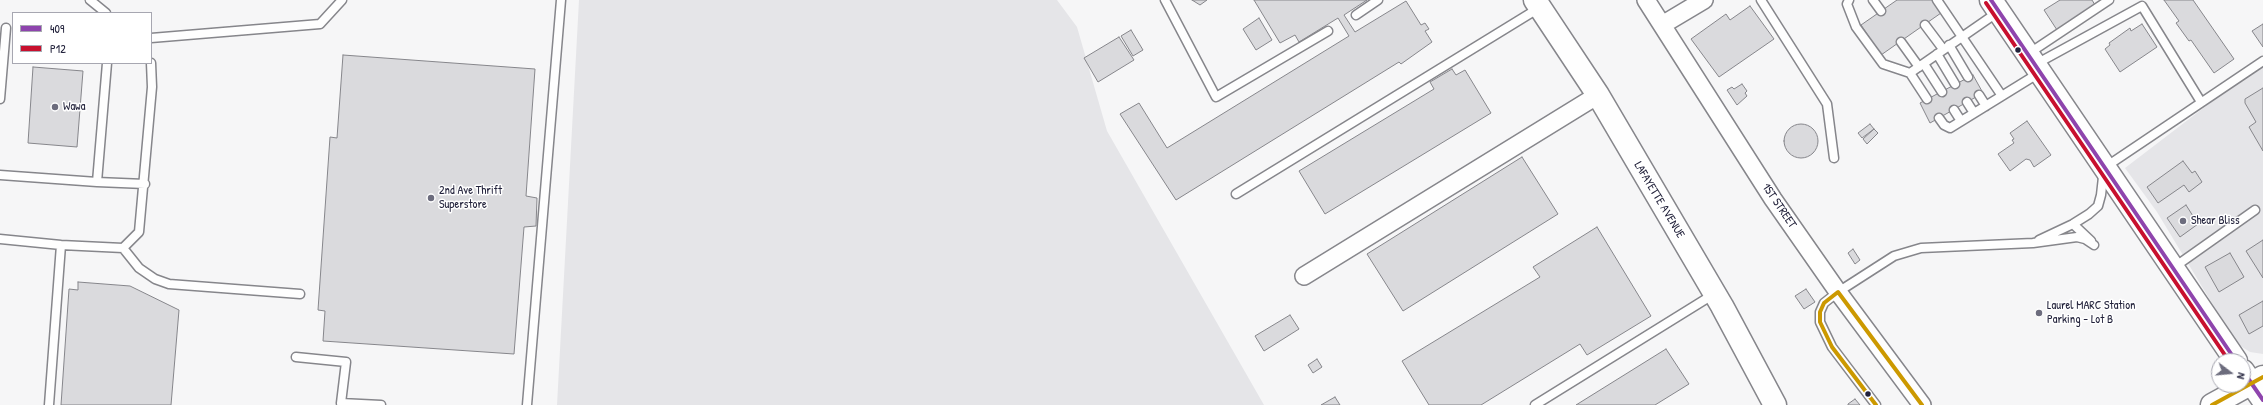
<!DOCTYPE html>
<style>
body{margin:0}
#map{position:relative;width:2263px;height:405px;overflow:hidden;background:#f6f6f7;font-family:"Patrick Hand",sans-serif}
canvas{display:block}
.legend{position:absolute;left:12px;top:12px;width:140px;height:52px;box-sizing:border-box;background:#fff;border:1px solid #a7a7b1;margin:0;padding:5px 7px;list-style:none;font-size:12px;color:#22223b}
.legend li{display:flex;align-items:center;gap:8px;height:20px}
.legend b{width:20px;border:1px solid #a7a7b1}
.north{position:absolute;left:2211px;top:353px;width:40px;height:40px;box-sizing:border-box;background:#fff;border:1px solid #a7a7b1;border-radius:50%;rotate:106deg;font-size:11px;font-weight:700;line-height:16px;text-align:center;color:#22223b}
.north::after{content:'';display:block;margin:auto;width:14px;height:18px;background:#6c6c7d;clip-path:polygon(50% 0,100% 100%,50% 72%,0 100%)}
</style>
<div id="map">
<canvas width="2263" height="405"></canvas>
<ul class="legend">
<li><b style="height:5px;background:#8e44ad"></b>409</li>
<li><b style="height:5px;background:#c8102e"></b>P12</li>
</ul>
<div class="north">N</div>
</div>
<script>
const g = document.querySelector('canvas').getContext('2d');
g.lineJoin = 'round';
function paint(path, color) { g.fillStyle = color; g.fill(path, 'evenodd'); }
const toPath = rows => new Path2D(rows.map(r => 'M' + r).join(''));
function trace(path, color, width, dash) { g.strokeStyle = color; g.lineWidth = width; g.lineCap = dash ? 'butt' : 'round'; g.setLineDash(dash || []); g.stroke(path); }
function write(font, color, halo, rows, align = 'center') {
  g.font = font + ' "Patrick Hand",sans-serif'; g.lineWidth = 3; g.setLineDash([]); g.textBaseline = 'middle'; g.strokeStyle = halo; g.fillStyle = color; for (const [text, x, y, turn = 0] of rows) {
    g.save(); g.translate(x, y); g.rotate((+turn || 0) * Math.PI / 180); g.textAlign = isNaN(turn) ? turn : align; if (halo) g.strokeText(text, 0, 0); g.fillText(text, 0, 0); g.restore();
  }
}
paint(toPath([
 [579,0,1057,0,1077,27,1107,131,1264,405,557,405],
 [2263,67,2263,354,2250,352,2236,343,2157,212,2125,168,2227,90]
]), '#e5e5e8');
const building = toPath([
 [1192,0,1207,0,1200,5,1192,0],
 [1254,0,1367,0,1344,15,1355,32,1406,1,1421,25,1425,23,1429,29,1425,31,1432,42,1401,64,1399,62,1176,200,1120,114,1139,103,1167,148,1349,36,1338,18,1299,42,1295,35,1280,43,1254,0],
 [1897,0,1932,0,1941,13,1881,55,1861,25,1897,0],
 [2060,0,2092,0,2095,5,2057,30,2044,10,2060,0],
 [2164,0,2193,0,2234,59,2214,73,2191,40,2189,41,2176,23,2179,21,2164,0],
 [1750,6,1774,39,1719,77,1691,39,1726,14,1730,20,1750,6],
 [1259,18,1272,40,1256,50,1243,29,1259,18],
 [2142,24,2157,47,2120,72,2105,49,2110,45,2109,43,2130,28,2131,31,2142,24],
 [2263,24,2263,47,2252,31,2263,24],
 [1131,30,1143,50,1133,56,1121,36,1131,30],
 [1119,37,1134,60,1098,82,1084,58,1119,37],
 [343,55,535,69,526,196,537,198,536,226,524,227,514,354,323,341,325,311,318,310,330,137,337,138,343,55],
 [33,67,83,71,77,147,28,143,33,67],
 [1452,69,1456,75,1465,70,1491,113,1325,214,1299,171,1434,89,1430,82,1452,69],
 [1973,75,1983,93,1930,123,1920,103,1973,75],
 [1742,84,1747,91,1745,93,1747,96,1737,105,1727,90,1732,87,1734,89,1742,84],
 [2263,88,2263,151,2249,127,2256,122,2245,103,2245,99,2263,88],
 [2027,121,2051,155,2034,167,2030,160,2026,159,2010,171,1998,154,2014,143,2012,140,2014,139,2010,133,2027,121],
 '1784 141a17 17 0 1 1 34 0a17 17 0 1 1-34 0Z',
 [1870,124,1874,129,1862,138,1858,133,1870,124],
 [1874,129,1878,133,1867,144,1863,139,1874,129],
 [1522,157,1558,214,1403,311,1367,254,1522,157],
 [2183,161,2192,173,2195,171,2202,182,2189,192,2184,185,2158,203,2147,187,2183,161],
 [2186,205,2198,224,2180,237,2167,218,2186,205],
 [1597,227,1651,316,1587,355,1580,344,1481,405,1429,405,1402,361,1540,277,1533,267,1597,227],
 [2263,240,2263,278,2246,251,2263,240],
 [1853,249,1860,260,1855,264,1848,253,1853,249],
 [2230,253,2244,277,2219,292,2205,267,2230,253],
 [78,282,130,286,179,310,171,405,61,405,69,289,78,290,78,282],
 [1806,289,1815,302,1804,309,1795,296,1806,289],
 [2263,301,2263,326,2249,334,2239,315,2263,301],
 [1290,315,1299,329,1264,351,1255,336,1290,315],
 [1666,349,1689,384,1655,405,1576,405,1666,349],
 [1317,359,1322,367,1313,373,1308,365,1317,359],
 [1335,397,1340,405,1321,405,1335,397],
 [1855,399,1860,405,1848,405,1848,404,1855,399]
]);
paint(building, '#dadadd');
trace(building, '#86868b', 1);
const lane = toPath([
 [90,0,106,13],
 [1165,0,1216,97,1328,31],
 [1761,0,1827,104,1834,158],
 [1849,0,1847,4,1856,27,1883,64,1910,73,1998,12],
 [1873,0,1881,11],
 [1937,0,2002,96],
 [1356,15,1378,0],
 [1925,25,1943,49],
 [151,38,320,24,342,0],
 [1901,42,1919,67],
 [1949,45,1968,77],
 [1937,54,1955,84],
 [2028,54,2109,0],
 [107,63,97,182,145,184],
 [1924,64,1942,92],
 [2036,64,2142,6,2201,102],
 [1910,73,1927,99],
 [1979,95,1986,106],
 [0,99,6,28],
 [1967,102,1974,113],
 [1954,110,1961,121],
 [1939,118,1944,125,1950,128,2039,73],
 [0,175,97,182],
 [1236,194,1539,8],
 [2073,224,2091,241],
 [0,239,61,245,123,248,139,232,152,87,151,63],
 [2039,240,2073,224,2089,214,2098,206,2101,195,2104,168,2263,61],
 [123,248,139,268,155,279,169,284,300,294],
 [2173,268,2255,210],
 [296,357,346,362,341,403,381,405],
 [49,405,61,245],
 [527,405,561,0],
 [1535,405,1714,294],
 [1876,405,1832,347,1820,322,1820,312,1824,303,1838,292,1894,256,1921,248,2033,243,2077,237,2085,239,2094,245]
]);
const street = toPath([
 [1646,0,1773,199,1838,292,1922,405],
 [1662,25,1704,0],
 [1304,276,1598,95]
]);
const secondary = toPath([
 [1535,0,1598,95,1722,306,1775,405],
 [2212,405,2263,377]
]);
const primary = toPath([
 [1991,0,2236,361],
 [2243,371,2263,400]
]);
trace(lane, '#86868b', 11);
trace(street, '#86868b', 20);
trace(secondary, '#86868b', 25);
trace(primary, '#86868b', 25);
trace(lane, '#fefefe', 8);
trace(street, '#fefefe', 17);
trace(secondary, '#fefefe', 22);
trace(primary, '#fefefe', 22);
trace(toPath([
 [1991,0,2236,361],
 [2243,371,2263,400]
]), '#8e44ad', 4);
trace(toPath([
 [1986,3,2229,361]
]), '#c8102e', 4);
trace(toPath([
 [1876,405,1832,347,1820,322,1820,312,1824,303,1838,292,1922,405],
 [2212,405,2263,377]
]), '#c90', 4);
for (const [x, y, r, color] of [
 [2018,50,3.5,"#22223b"],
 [55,107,4,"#6c6c7d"],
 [431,198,4,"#6c6c7d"],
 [2183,221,4,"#6c6c7d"],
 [2039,313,4,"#6c6c7d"],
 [1868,394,3.5,"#22223b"]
]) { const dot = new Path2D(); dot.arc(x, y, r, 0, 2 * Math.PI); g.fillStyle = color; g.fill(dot); trace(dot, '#fff', 1.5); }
write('12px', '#22223b', '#fff', [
 ["Wawa",63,107],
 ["2nd Ave Thrift",439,191],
 ["Superstore",439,205],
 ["Shear Bliss",2191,221],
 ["Laurel MARC Station",2047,306],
 ["Parking - Lot B",2047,320]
], 'left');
write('12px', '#22223b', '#fff', [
 ["LAFAYETTE AVENUE",1659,200,59],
 ["1ST STREET",1779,206,56]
]);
</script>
